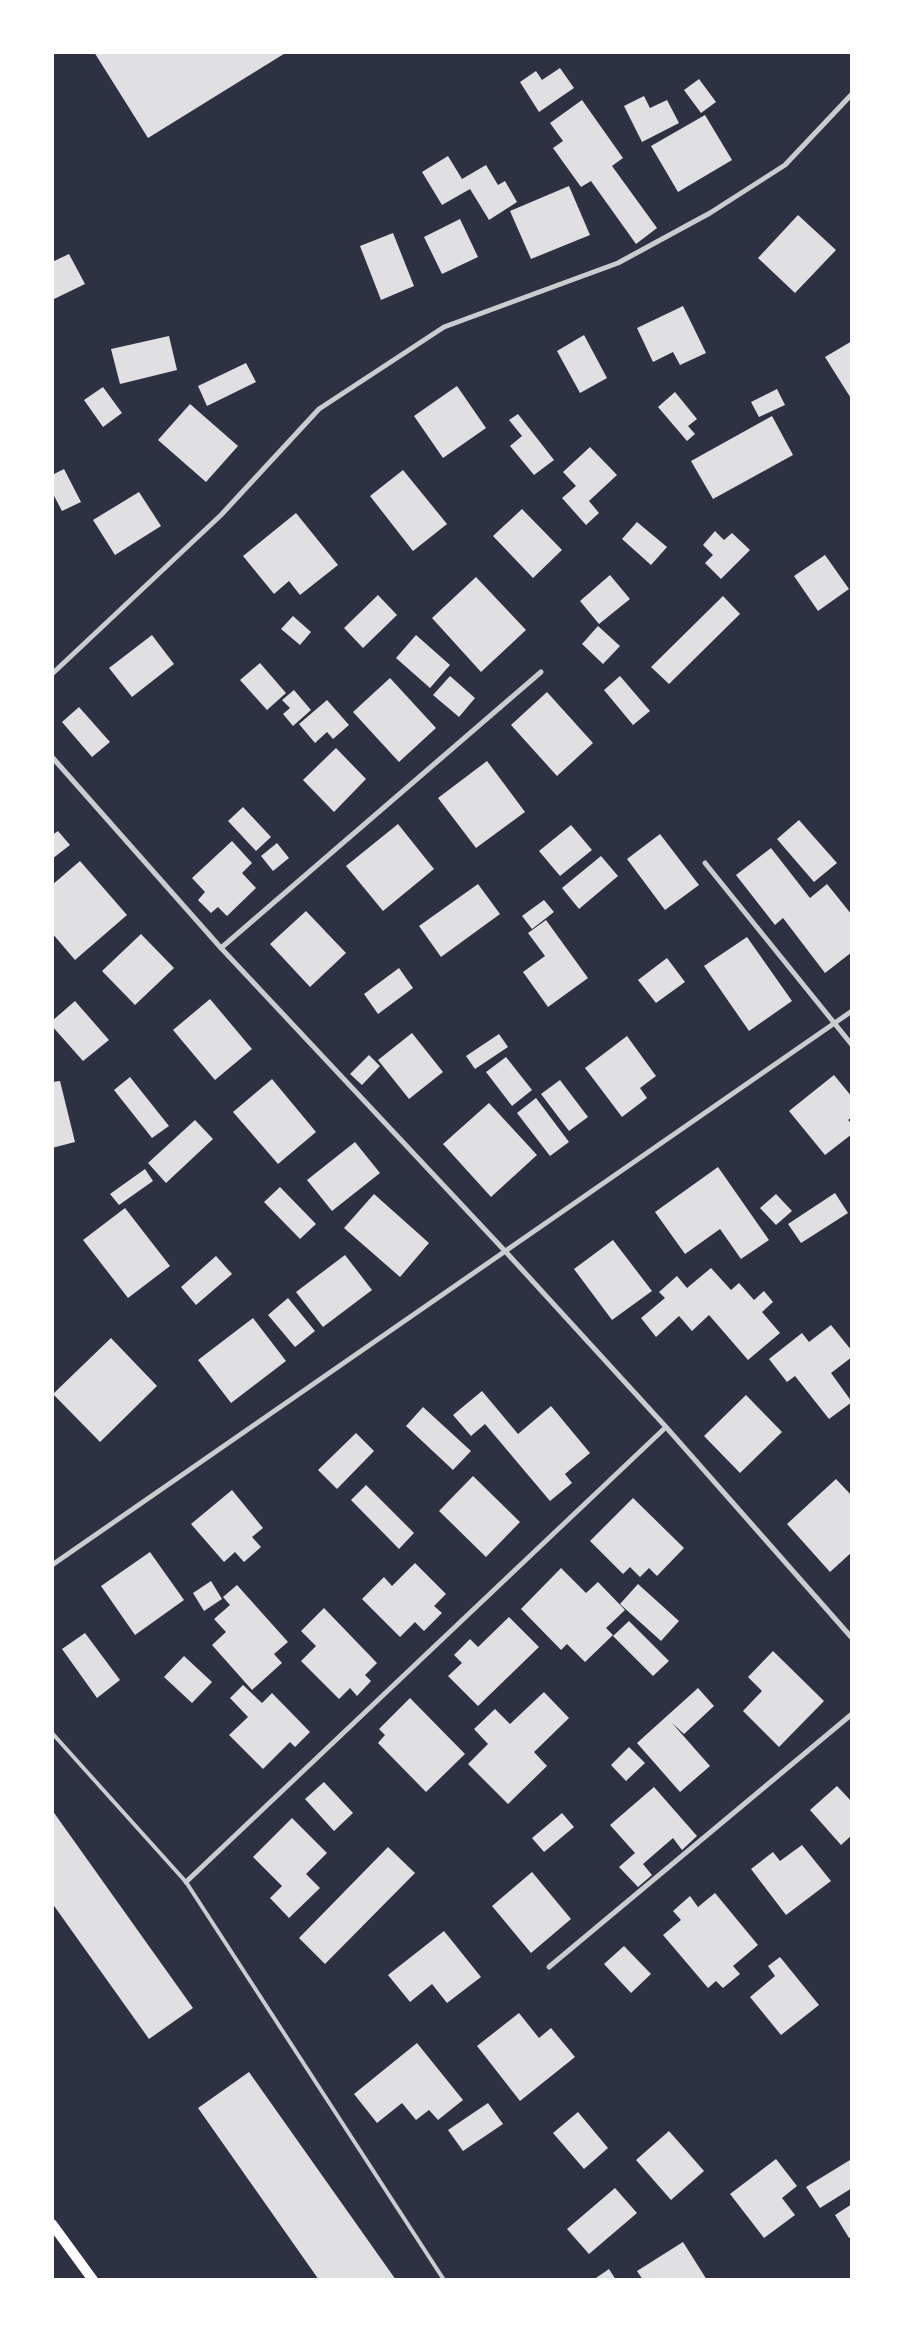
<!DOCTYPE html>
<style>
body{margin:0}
#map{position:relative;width:904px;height:2332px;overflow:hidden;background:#2d3142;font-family:Arial,sans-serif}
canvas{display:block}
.frame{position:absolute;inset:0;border:54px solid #fff;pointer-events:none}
</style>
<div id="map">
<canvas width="904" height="2332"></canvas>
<div class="frame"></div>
</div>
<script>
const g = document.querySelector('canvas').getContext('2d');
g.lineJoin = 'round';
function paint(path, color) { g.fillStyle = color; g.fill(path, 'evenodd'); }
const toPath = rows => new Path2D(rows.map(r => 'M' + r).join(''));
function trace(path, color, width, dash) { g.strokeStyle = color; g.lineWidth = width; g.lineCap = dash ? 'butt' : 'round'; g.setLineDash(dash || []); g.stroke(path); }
paint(toPath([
 [94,52,287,52,148,138],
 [560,68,574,88,539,112,520,82,536,71,542,80],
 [699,79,716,102,701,113,684,90],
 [644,96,650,108,667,100,679,123,642,142,624,106],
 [582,100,623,158,612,166,657,228,636,244,591,181,581,187,553,148,563,141,550,123],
 [705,115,732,160,678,192,651,146],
 [448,156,462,179,486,165,498,185,505,181,517,202,489,220,470,189,442,205,422,172],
 [569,186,590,235,531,259,510,211],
 [798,215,836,250,795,293,758,258],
 [460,219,478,257,442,274,424,237],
 [393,233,414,286,381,300,360,246],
 [69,254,85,284,52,300,52,262],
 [683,306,706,353,680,365,673,352,653,362,637,328],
 [584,335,607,378,580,393,557,351],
 [169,336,177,370,120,384,111,349],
 [852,341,852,400,825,357],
 [246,363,256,382,207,406,198,386],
 [457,386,486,428,443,458,414,416],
 [103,387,122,413,103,427,84,400],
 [777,389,785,405,759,417,751,402],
 [675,392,697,419,688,426,695,434,687,441,658,407],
 [190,404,238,446,206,482,158,440],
 [518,414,554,460,534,475,510,446,522,436,509,420],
 [772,416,793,455,713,499,691,461],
 [590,447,617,475,589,501,599,513,586,525,562,498,576,486,563,472],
 [64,469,81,502,62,511,52,492,52,475],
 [403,470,447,524,413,551,370,496],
 [139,492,161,526,115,555,93,520],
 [522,509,562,550,533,578,493,536],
 [296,513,338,565,300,595,289,581,274,594,243,556],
 [637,522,667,547,651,565,622,539],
 [715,531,724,540,732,533,750,550,721,579,705,563,713,555,703,545],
 [825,555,849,589,818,611,794,576],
 [610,575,630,599,599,624,580,601],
 [476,577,526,630,481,672,432,618],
 [378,595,397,615,363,648,344,628],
 [723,596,740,614,669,684,651,667],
 [293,616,311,632,300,645,281,629],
 [598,626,620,646,603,664,582,644],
 [152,635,174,664,132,697,109,668],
 [416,635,450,665,430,688,396,658],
 [260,663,286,693,267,710,240,680],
 [450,676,475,698,459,717,433,695],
 [620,676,650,711,633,725,604,690],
 [390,678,436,728,399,762,353,712],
 [294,690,311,710,293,726,283,714,290,708,282,700],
 [547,692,593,743,557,776,511,725],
 [327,700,349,725,333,739,327,732,315,743,299,724],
 [79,707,110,742,92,757,62,722],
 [336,748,366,779,334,812,303,780],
 [487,761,525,812,476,848,438,798],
 [243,807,271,837,256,851,228,821],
 [799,820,837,863,814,882,777,839],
 [398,824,434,869,383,911,346,866],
 [571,825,592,850,560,876,539,851],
 [58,831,70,845,52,859,52,835],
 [660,834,699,885,665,910,627,859],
 [232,841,252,863,242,873,256,888,227,916,218,907,211,913,198,900,205,892,192,878],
 [277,843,289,858,273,871,261,856],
 [771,848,810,898,827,884,852,915,852,952,825,973,783,918,775,925,736,875],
 [601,856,618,876,579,909,562,888],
 [80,861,127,915,75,960,52,933,52,885],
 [478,884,500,914,441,957,419,926],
 [544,900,554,912,532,929,522,916],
 [306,911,346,953,310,987,270,944],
 [546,920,588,978,548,1007,523,972,545,956,528,933],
 [141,934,174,968,135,1005,102,971],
 [747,937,792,1001,749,1031,704,966],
 [667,958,685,982,656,1003,638,980],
 [399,968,413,988,378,1014,364,994],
 [210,999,252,1049,215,1080,173,1030],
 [75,1001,109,1040,83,1061,52,1026,52,1021],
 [412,1033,443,1072,409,1099,378,1060],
 [499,1034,508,1047,475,1069,466,1056],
 [627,1036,656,1076,640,1088,647,1098,622,1117,585,1068],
 [369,1055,380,1066,362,1085,350,1074],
 [506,1057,532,1090,512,1106,486,1072],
 [834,1075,852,1097,852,1117,848,1120,852,1124,852,1134,825,1155,789,1111],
 [130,1077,169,1126,152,1138,114,1090],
 [272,1079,316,1132,278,1164,233,1112],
 [560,1080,588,1117,569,1131,541,1094],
 [60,1081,75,1142,52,1148,52,1082],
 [536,1098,569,1142,550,1156,517,1113],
 [489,1103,537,1155,491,1197,443,1144],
 [195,1120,213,1139,166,1183,148,1163],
 [355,1142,380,1173,332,1211,307,1180],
 [718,1167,769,1240,741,1259,720,1229,685,1254,655,1212],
 [145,1169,153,1181,119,1205,110,1194],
 [280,1187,316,1224,300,1239,264,1202],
 [835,1193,848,1213,801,1243,788,1224],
 [374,1194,429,1243,400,1277,344,1228],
 [776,1194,792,1211,776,1225,760,1208],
 [125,1208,170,1266,128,1298,83,1240],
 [613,1240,652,1291,612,1320,574,1269],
 [345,1255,372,1290,323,1327,296,1292],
 [216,1256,232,1274,196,1305,181,1287],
 [711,1268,731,1290,739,1283,754,1300,764,1291,773,1302,762,1312,780,1333,748,1360,709,1315,692,1331,679,1316,656,1337,641,1318,665,1298,659,1292,677,1276,687,1288],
 [288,1298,315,1331,295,1347,268,1315],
 [253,1318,286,1361,231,1403,198,1360],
 [831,1325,852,1351,852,1357,831,1373,852,1402,829,1419,795,1376,787,1382,769,1359,802,1333,809,1342],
 [111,1338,157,1386,100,1442,53,1394],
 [482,1391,518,1434,551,1406,590,1453,565,1474,572,1483,550,1501,485,1424,471,1436,453,1415],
 [746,1395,782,1432,740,1473,704,1436],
 [423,1407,471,1451,453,1470,406,1426],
 [356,1433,374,1451,337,1489,318,1470],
 [473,1476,520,1522,486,1557,439,1511],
 [836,1479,852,1496,852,1552,830,1572,787,1524],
 [366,1485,414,1533,399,1549,351,1500],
 [232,1490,263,1528,252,1537,261,1547,244,1562,235,1552,224,1562,191,1524],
 [633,1498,684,1548,657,1576,649,1568,640,1577,630,1567,623,1574,590,1541],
 [150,1552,184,1600,135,1635,101,1586],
 [415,1563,446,1594,434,1606,442,1613,424,1631,415,1622,400,1637,362,1599,384,1577,392,1586],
 [561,1568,586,1593,598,1582,625,1610,606,1628,613,1635,585,1662,567,1644,561,1650,521,1609],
 [211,1581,222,1599,204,1611,193,1593],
 [638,1584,679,1621,661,1641,620,1604],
 [237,1585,288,1642,274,1654,282,1663,252,1690,212,1645,226,1632,214,1619,230,1605,223,1597],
 [324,1608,377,1663,365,1675,371,1681,357,1696,350,1688,339,1699,301,1661,316,1646,301,1631],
 [509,1617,539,1647,478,1706,448,1676,462,1663,454,1655,470,1639,478,1647],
 [629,1621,669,1661,653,1676,613,1636],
 [85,1633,120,1680,97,1698,62,1649],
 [773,1651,824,1701,779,1747,743,1711,762,1691,748,1677],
 [184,1656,212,1682,192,1703,164,1677],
 [243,1685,262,1703,272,1693,310,1732,295,1747,290,1742,263,1769,229,1735,248,1717,230,1698],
 [698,1688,714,1706,684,1734,672,1723,710,1766,680,1792,637,1743],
 [544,1692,569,1718,534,1752,547,1766,508,1804,468,1764,488,1744,474,1729,495,1709,510,1724],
 [410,1698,465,1754,426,1792,378,1743,385,1735,379,1729],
 [629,1747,645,1763,626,1781,611,1765],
 [324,1782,353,1813,334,1831,305,1799],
 [837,1786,852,1802,852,1835,841,1845,810,1810],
 [654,1787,697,1836,682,1850,673,1838,643,1864,652,1875,638,1887,619,1867,635,1853,610,1825],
 [52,1810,193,2008,149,2039,52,1903],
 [562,1813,574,1827,544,1852,532,1838],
 [292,1818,327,1853,306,1874,320,1888,289,1918,270,1898,282,1886,253,1857],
 [802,1845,831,1881,786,1915,751,1869,773,1852,780,1861],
 [388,1847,415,1873,325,1964,299,1938],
 [532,1872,571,1919,531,1953,492,1906],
 [715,1893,758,1945,733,1966,740,1974,723,1988,716,1981,708,1988,663,1935,681,1920,673,1911,690,1896,698,1907],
 [444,1931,481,1977,447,2003,432,1984,410,2002,388,1975],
 [624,1946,651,1974,631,1993,604,1964],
 [780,1957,819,2005,781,2035,750,1997,775,1976,768,1966],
 [519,2013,539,2038,551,2028,575,2057,520,2101,477,2046],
 [417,2043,463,2100,438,2120,429,2110,416,2120,402,2103,377,2123,354,2094],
 [249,2072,396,2280,319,2280,198,2108],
 [488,2103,503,2124,463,2151,448,2130],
 [578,2112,608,2148,584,2169,553,2133],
 [669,2131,704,2171,671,2200,636,2160],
 [776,2159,797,2186,782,2198,795,2215,764,2238,730,2194],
 [850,2160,852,2163,852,2188,820,2208,806,2187],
 [615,2188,637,2213,589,2254,567,2229],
 [852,2204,852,2237,849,2238,835,2215],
 [683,2242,707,2280,643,2280,637,2271],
 [609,2269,616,2280,593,2280]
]), '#e0e0e3');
trace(toPath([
 [52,1733,186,1882,444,2280]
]), '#caccd0', 4);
trace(toPath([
 [52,674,221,515,319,409,444,327,618,263,710,213,785,165,852,94],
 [52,757,221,948,505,1251,666,1427,852,1638],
 [705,863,852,1045],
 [221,948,541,672],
 [52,1565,852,1011],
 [186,1882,666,1427],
 [549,1967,852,1714]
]), '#caccd0', 5);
trace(toPath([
 [52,2224,93,2280]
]), '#fff', 10);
</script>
